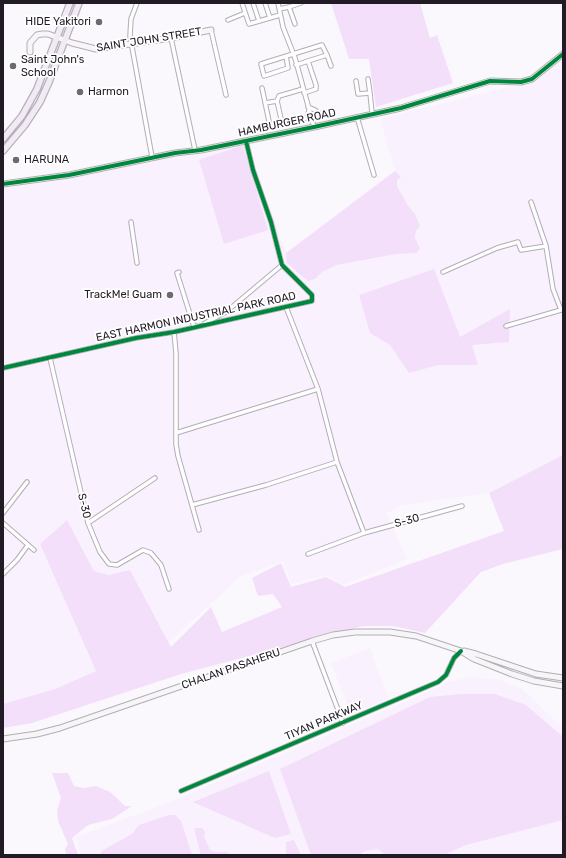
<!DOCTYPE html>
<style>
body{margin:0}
#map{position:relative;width:566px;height:858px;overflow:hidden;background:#faf8fc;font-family:Rubik,sans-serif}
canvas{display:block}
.frame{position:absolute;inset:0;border:4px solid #221a24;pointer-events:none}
</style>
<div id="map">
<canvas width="566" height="858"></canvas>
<div class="frame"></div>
</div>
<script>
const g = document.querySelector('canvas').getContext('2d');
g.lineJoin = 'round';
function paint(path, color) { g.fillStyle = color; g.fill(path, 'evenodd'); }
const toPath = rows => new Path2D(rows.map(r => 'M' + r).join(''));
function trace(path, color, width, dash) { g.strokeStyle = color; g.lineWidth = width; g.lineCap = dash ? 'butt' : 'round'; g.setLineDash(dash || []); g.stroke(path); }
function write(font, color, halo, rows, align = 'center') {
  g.font = font + ' Rubik,sans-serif'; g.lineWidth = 3.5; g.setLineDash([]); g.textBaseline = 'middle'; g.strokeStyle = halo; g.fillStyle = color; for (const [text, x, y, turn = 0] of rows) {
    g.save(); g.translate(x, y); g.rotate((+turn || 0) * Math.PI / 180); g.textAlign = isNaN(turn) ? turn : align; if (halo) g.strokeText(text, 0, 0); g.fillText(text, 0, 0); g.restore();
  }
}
paint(toPath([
 [563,59,563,455,489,493,403,505,386,513,407,559,343,585,326,575,291,584,283,561,240,577,169,642,130,571,109,575,94,571,67,520,40,544,96,671,55,689,3,704,3,188,246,141,286,253,286,258,308,281,315,279,322,272,337,265,396,254,415,253,416,231,420,226,415,214,407,204,397,186,397,180,400,177,395,171,380,119,532,81],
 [370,648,389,699,351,714,331,663],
 [470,677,499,680,521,688,563,728,563,855,81,855,76,837,165,804,426,693,448,682]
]), '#faf1fe');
paint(toPath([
 [331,3,420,3,430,38,437,35,453,83,376,107,369,59,349,59],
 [243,145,268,230,224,244,199,160],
 [395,171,401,177,397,180,397,186,407,204,415,214,420,226,416,231,415,238,420,249,416,253,396,254,337,265,322,272,315,279,308,281,287,263,286,253],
 [434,269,460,337,510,309,509,342,472,345,478,365,438,365,409,373,390,345,370,333,359,295],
 [563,455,563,549,503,564,481,572,425,633,393,626,363,626,181,674,32,723,3,728,3,704,55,689,96,671,40,544,67,520,94,571,109,575,130,570,171,647,211,607,222,632,282,607,273,594,258,596,252,578,281,563,291,587,326,577,345,587,504,531,489,493],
 [462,694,495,694,526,705,563,737,563,820,466,845,444,855,385,855,378,849,365,851,359,855,311,855,280,769,430,697],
 [269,771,291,834,275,838,193,802],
 [52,773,68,773,74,786,84,788,96,786,110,792,125,806,132,806,112,819,88,825,72,838,78,855,66,855,65,849,68,844,58,821,57,810,61,798],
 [169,815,175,815,181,821,192,855,100,855,100,854,103,850,132,834,139,825],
 [194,828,202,828,205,832,204,836,210,850,215,852,226,852,233,855,201,855],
 [294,840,301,855,286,855,286,842]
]), '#f3dffa');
const street = toPath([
 [137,3,131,19,130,36,152,157],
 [242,3,249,24,280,15],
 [253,3,259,21],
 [265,3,270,18],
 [278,3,283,27,295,58,314,127],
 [289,7,301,3],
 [279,9,289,7,295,24],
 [228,20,245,13],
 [211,30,226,95],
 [171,38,195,150],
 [327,55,331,66],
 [286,56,288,68,264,76,261,64,322,45,327,55,308,61,316,85,316,89,304,93],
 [296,65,308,61],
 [368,79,370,93],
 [356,81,358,94,370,93,372,113],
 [262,88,270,126,307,118,309,110],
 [277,101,279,96,303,89],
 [265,103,277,101,282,123],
 [308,107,315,110,318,114,329,112],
 [357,117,374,175],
 [531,202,546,246,553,289,561,310,563,310],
 [131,222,137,263],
 [179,272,177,273,194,327,196,326],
 [443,272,497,248,518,242,521,250,546,246],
 [286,307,318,389,337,462,364,533],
 [205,323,226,312,282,265],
 [506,326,561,310],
 [174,332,176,353,176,444,178,456,199,530],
 [50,358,88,523,100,552,109,564,117,565,143,550,151,553,161,565,169,589],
 [3,368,136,338,174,332,312,301,312,295,282,265,271,222,253,170,246,141],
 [176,433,318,389],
 [192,505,266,485,337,462],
 [3,513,27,482],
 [3,523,34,550],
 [88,523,155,478],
 [308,554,364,533,462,506],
 [3,574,17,560,28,545],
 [312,641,343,723],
 [181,791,438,682,446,675,454,658,461,651]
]);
const secondary = toPath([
 [30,52,30,43,37,35,42,34,48,34,72,43,96,49,171,38,211,30],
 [3,184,69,175,175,153,201,150,314,127,401,108,490,81,521,82,532,79,563,54],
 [464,651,476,654,536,674,563,678],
 [3,739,37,734,60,728,312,641,333,635,355,632,390,632,416,636,461,651,474,659,512,674,534,681,563,686]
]);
const primary = toPath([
 [3,139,22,116,37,89,70,3],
 [3,151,25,125,40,102,49,82,79,3]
]);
trace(street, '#b3aeb5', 5.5);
trace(secondary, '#b3aeb5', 7);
trace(primary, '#baafbe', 8);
trace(street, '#fefeff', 3.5);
trace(secondary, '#f7f5f8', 5);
trace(primary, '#f1ebf3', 5.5);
trace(toPath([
 [3,184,69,175,175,153,201,150,314,127,401,108,490,81,521,82,532,79,563,54],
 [3,368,136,338,174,332,312,301,312,295,282,265,271,222,253,170,246,141],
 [181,791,438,682,446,675,454,658,461,651]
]), '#00873e', 4);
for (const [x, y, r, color] of [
 [99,22,4,"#6e6870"],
 [13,66,4,"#6e6870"],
 [80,92,4,"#6e6870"],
 [16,160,4,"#6e6870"],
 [170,295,4,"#6e6870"]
]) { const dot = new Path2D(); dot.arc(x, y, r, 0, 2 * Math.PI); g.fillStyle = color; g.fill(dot); trace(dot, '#fff', 1.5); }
write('11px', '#221a24', '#fff', [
 ["HIDE Yakitori",91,22,"right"],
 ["Saint John's",21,60],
 ["School",21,73],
 ["Harmon",88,92],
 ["HARUNA",24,160],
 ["TrackMe! Guam",162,295,"right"]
], 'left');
write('11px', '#221a24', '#fff', [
 ["SAINT JOHN STREET",149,40,-9],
 ["HAMBURGER ROAD",287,123,-12],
 ["EAST HARMON INDUSTRIAL PARK ROAD",196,317,-12],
 ["S-30",84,506,77],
 ["S-30",407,521,-15],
 ["CHALAN PASAHERU",231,669,-19],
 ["TIYAN PARKWAY",324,721,-23]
]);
</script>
